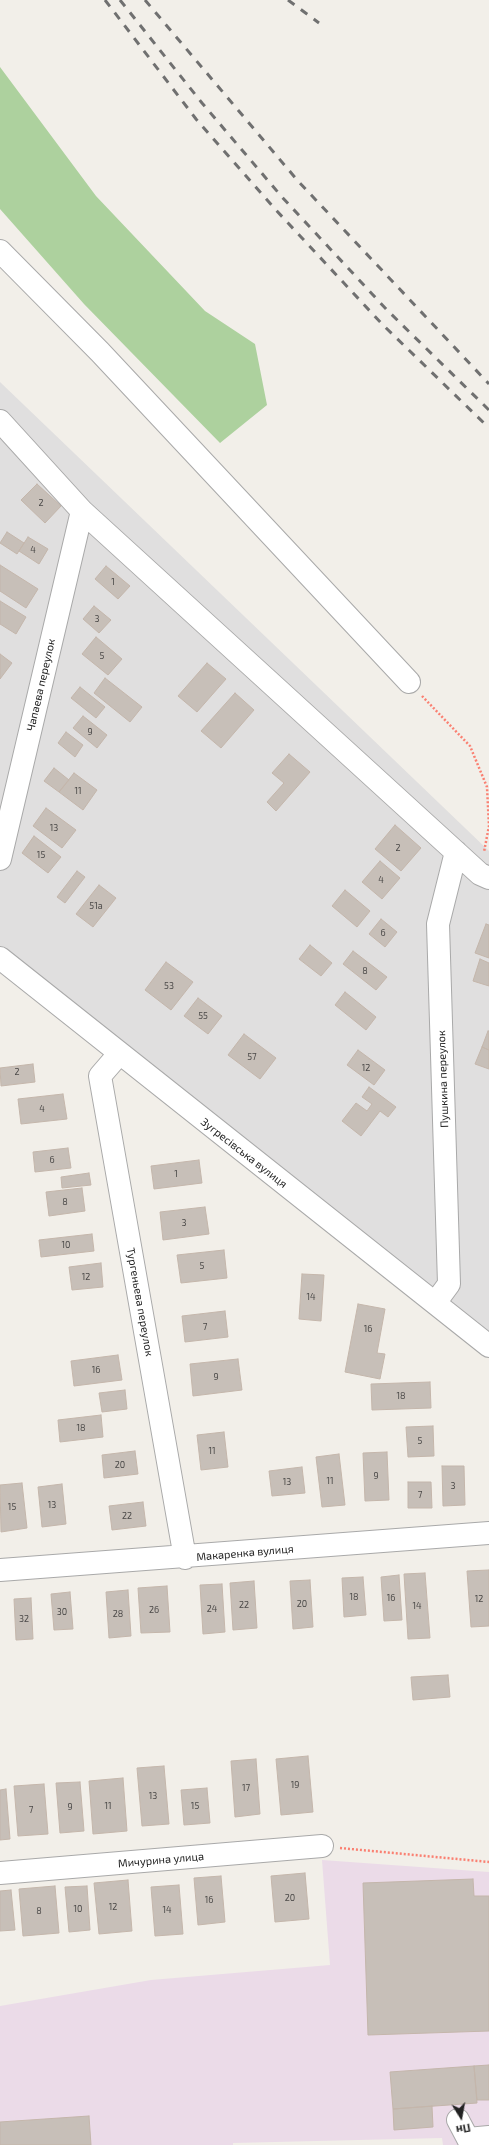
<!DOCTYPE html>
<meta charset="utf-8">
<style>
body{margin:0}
#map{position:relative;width:489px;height:2145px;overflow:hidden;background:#f2efe9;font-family:"Exo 2",sans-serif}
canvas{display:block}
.north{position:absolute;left:441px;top:2097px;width:40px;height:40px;-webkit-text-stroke:3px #fff;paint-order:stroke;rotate:169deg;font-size:11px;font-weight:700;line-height:16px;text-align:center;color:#222}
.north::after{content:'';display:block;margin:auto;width:14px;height:18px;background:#222;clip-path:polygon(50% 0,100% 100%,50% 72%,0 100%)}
</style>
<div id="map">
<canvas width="489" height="2145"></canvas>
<div class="north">Пн</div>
</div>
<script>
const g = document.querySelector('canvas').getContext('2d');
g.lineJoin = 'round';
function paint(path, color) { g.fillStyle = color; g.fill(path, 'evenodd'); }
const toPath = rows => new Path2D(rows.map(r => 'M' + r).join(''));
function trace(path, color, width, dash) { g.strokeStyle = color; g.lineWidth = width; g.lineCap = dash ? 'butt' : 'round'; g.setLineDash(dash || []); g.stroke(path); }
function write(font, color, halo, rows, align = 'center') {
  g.font = font + ' "Exo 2",sans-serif'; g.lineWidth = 3; g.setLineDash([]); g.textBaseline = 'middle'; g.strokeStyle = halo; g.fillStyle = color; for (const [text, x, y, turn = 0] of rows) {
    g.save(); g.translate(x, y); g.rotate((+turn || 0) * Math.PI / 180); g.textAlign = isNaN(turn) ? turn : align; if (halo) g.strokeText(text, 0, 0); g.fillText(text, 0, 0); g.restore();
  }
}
paint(toPath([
 [0,382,489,851,489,1337,0,950]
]), '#e0dfdf');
paint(toPath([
 [322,1860,489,1872,489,2145,443,2145,442,2138,233,2143,233,2145,0,2145,0,2006,151,1980,330,1965]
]), '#ebdbe8');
paint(toPath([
 [0,67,96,196,205,311,255,344,267,405,220,443,84,304,0,209]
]), '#add19e');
const building = toPath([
 [37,484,61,506,45,523,21,500,37,484],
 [7,532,24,543,17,554,0,543,7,532],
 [28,537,48,549,39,564,19,551,28,537],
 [0,565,38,589,26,608,0,591,0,565],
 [106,566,130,586,118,599,95,579,106,566],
 [0,601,26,617,16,634,0,624,0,601],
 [94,606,111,620,99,633,83,619,94,606],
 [96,637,122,659,108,675,82,654,96,637],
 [0,654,12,663,0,679,0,654],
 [207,663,226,679,197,712,178,696,207,663],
 [105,678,142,707,130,722,94,693,105,678],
 [80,687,105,707,96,718,71,698,80,687],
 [235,693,254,710,221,748,201,731,235,693],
 [83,716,107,735,97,748,73,728,83,716],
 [66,732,83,745,75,757,58,743,66,732],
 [289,754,310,772,276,811,267,802,284,783,272,773,289,754],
 [54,768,69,780,59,792,44,781,54,768],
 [74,773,97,790,83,810,59,792,74,773],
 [46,808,76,830,62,848,33,826,46,808],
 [395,825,421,848,401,871,375,849,395,825],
 [34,836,61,857,48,873,22,853,34,836],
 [380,861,400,878,382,899,362,882,380,861],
 [77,871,85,877,65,903,57,897,77,871],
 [99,885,116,898,93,927,76,914,99,885],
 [345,890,370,911,357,927,332,906,345,890],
 [381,919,397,932,385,947,369,934,381,919],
 [486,924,489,925,489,958,475,953,486,924],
 [310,945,332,963,321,976,299,959,310,945],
 [353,951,387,977,376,990,343,964,353,951],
 [480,959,489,963,489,986,473,981,480,959],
 [166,962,193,982,171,1010,145,990,166,962],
 [345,992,376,1017,366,1030,335,1005,345,992],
 [198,998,222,1016,208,1034,184,1016,198,998],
 [488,1031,489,1031,489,1050,482,1047,488,1031],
 [244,1034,276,1058,260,1079,228,1055,244,1034],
 [482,1047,489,1050,489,1069,475,1064,482,1047],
 [358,1050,385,1070,374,1085,347,1065,358,1050],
 [33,1064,35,1082,1,1086,0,1068,33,1064],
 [369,1087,396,1107,388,1117,380,1111,361,1136,342,1121,356,1103,367,1111,372,1104,362,1097,369,1087],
 [63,1094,67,1119,21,1124,18,1099,63,1094],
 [68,1148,71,1168,35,1172,33,1152,68,1148],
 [199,1160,202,1183,154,1189,151,1166,199,1160],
 [89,1173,91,1185,62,1188,61,1177,89,1173],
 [82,1188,85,1211,49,1216,46,1192,82,1188],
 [205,1207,209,1234,163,1240,160,1212,205,1207],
 [92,1234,94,1251,41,1257,39,1240,92,1234],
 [224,1250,227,1278,181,1283,177,1255,224,1250],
 [101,1263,103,1287,72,1290,69,1267,101,1263],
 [302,1274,324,1275,321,1321,299,1319,302,1274],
 [358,1304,385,1309,377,1353,385,1354,380,1379,345,1372,358,1304],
 [225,1311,228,1337,185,1342,182,1316,225,1311],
 [118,1355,122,1380,74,1386,71,1361,118,1355],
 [238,1359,242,1390,193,1396,190,1364,238,1359],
 [430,1382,431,1408,372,1410,371,1384,430,1382],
 [125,1390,127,1409,102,1412,99,1393,125,1390],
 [101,1415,103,1437,60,1442,58,1420,101,1415],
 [433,1426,434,1456,408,1457,406,1427,433,1426],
 [224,1432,228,1467,201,1470,197,1435,224,1432],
 [135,1451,138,1474,104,1478,102,1455,135,1451],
 [387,1452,389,1500,365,1501,363,1453,387,1452],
 [339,1454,345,1505,322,1507,316,1457,339,1454],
 [442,1466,464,1466,465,1505,443,1506,442,1466],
 [302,1467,305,1493,272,1496,269,1471,302,1467],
 [408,1482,431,1482,432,1508,408,1508,408,1482],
 [22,1483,27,1528,1,1532,0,1485,22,1483],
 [62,1484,66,1524,42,1527,38,1487,62,1484],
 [143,1502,146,1526,112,1530,109,1506,143,1502],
 [489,1570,489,1626,471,1627,467,1571,489,1570],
 [425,1573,430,1638,408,1639,404,1574,425,1573],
 [399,1575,402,1620,384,1621,381,1577,399,1575],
 [363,1577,366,1615,344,1617,342,1578,363,1577],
 [310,1580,313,1627,293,1629,290,1581,310,1580],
 [254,1581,257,1628,233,1630,230,1583,254,1581],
 [222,1584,225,1632,203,1634,200,1585,222,1584],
 [167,1586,170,1632,141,1633,138,1588,167,1586],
 [128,1590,131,1636,109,1638,106,1592,128,1590],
 [70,1592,73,1629,54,1630,51,1594,70,1592],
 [31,1598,33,1639,16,1640,14,1599,31,1598],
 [448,1675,450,1697,413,1700,411,1677,448,1675],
 [308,1756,313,1812,281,1815,276,1759,308,1756],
 [256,1759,260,1814,235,1817,231,1761,256,1759],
 [164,1766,169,1824,142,1826,137,1768,164,1766],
 [123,1778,127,1831,93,1834,89,1781,123,1778],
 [80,1782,84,1831,60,1833,56,1783,80,1782],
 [44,1784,48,1834,18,1836,14,1786,44,1784],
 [207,1788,210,1823,184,1825,181,1790,207,1788],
 [6,1789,10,1839,0,1840,0,1790,6,1789],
 [305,1873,309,1919,275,1922,271,1876,305,1873],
 [221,1876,225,1922,198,1925,194,1878,221,1876],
 [473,1879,474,1896,489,1896,489,2031,368,2035,363,1883,473,1879],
 [128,1880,132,1931,99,1934,94,1883,128,1880],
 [179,1885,183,1934,155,1936,151,1887,179,1885],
 [55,1886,59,1933,23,1936,19,1889,55,1886],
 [87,1886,90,1930,69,1932,65,1887,87,1886],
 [11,1890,15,1930,0,1931,0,1891,11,1890],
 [489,2065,489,2100,477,2100,474,2066,489,2065],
 [474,2066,477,2103,393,2109,390,2072,474,2066],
 [432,2106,433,2127,394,2130,393,2109,432,2106],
 [89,2116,91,2145,0,2145,0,2122,89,2116]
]);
paint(building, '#c7bfb8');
trace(building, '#c4b6ab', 1);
const minor = toPath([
 [0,251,100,352,409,682],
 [0,421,82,511,480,874,489,878],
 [0,859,82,511],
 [0,958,489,1346],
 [119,1054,100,1076,185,1558],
 [435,1303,449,1284,438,924,456,852],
 [0,1570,489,1533],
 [0,1873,322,1846],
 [458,2120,468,2139,489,2137]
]);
trace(minor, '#a9a9a9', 24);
trace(toPath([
 [422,696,470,746,487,787,489,826,484,852],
 [340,1848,489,1862]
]), '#fa8072', 2.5, [2, 2]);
trace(minor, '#fff', 22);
trace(toPath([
 [105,0,196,119,275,209,382,324,489,428],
 [120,0,202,103,282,197,387,310,489,410],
 [145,0,298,181,489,384],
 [288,0,319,23]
]), '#707070', 3, [8, 8]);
write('9px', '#4b4948', null, [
 ["2",41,503],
 ["4",33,550],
 ["1",113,582],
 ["3",97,619],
 ["5",102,656],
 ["9",90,732],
 ["11",78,791],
 ["13",54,828],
 ["2",398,848],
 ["15",41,855],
 ["4",381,880],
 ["51а",96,906],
 ["6",383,933],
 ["8",365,971],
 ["53",169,986],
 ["55",203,1016],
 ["57",252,1057],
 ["12",366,1068],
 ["2",17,1072],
 ["4",42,1109],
 ["6",52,1160],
 ["1",176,1174],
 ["8",65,1202],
 ["3",184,1223],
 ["10",66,1245],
 ["5",202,1266],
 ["12",86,1277],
 ["14",311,1297],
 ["7",205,1327],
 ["16",368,1329],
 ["16",96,1370],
 ["9",216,1377],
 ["18",401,1396],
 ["18",81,1428],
 ["5",420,1441],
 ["11",212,1451],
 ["20",120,1465],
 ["9",376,1476],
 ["11",330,1481],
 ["13",287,1482],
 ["3",453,1486],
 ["7",420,1495],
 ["13",52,1505],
 ["15",12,1507],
 ["22",127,1516],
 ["18",354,1597],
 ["16",391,1598],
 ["12",479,1599],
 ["20",302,1604],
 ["22",244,1605],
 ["14",417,1606],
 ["24",212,1609],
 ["26",154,1610],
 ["30",62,1612],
 ["28",118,1614],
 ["32",24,1619],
 ["19",295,1785],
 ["17",246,1788],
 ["13",153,1796],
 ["11",108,1806],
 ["15",195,1806],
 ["9",70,1807],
 ["7",31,1810],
 ["20",290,1898],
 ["16",209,1900],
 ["12",113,1907],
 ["10",78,1909],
 ["14",167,1910],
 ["8",39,1911]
]);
write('11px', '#222', '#fff', [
 ["Чапаева переулок",41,685,-77],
 ["Пушкина переулок",443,1079,-92],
 ["Зугресівська вулиця",244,1153,38],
 ["Тургеньева переулок",140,1302,80],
 ["Макаренка вулиця",245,1553,-5],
 ["Мичурина улица",161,1860,-5]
]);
</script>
